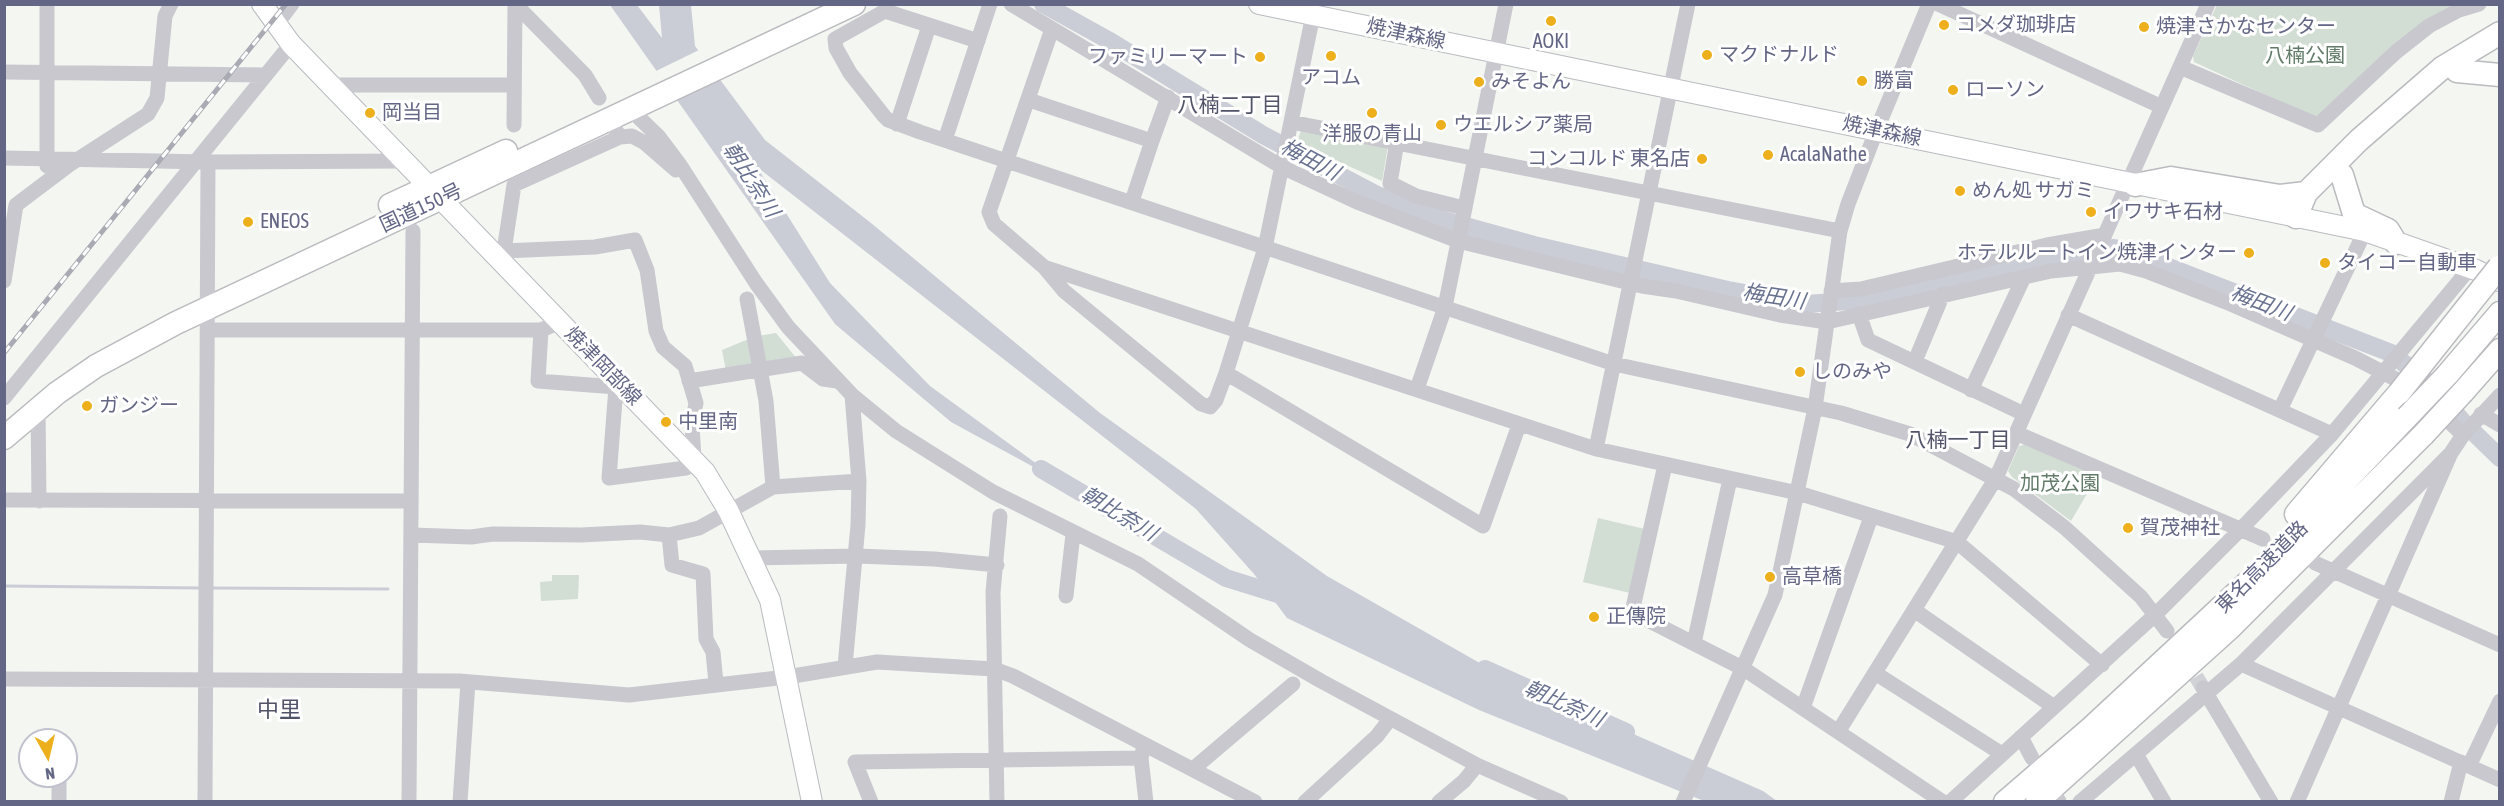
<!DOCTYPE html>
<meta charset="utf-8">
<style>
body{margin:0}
#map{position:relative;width:2504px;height:806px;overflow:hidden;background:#f4f6f2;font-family:"Asap Condensed",sans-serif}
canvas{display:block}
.frame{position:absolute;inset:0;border:6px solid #636685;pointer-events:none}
.north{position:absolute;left:18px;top:728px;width:60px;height:60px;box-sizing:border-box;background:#fff;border:2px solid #c1c2ce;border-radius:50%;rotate:172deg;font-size:16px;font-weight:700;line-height:24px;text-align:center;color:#636685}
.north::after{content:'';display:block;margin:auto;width:21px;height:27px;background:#edaf1b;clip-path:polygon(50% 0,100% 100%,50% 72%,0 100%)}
</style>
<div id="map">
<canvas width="2504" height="806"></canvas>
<div class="frame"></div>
<div class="north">N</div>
</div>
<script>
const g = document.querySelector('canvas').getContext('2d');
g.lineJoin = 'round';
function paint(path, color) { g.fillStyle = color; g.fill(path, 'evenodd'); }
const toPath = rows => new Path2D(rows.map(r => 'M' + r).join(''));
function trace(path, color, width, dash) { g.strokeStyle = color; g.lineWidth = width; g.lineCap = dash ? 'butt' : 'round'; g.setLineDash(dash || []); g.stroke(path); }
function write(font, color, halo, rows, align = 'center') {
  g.font = font + ' "Asap Condensed","Noto Sans JP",sans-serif'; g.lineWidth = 6; g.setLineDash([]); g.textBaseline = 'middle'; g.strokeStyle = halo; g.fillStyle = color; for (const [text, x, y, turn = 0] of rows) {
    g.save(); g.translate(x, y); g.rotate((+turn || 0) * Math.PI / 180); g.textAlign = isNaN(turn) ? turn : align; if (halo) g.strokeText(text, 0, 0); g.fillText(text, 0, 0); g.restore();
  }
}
paint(toPath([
 [2217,5,2458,5,2319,116,2313,117,2194,62,2193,56],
 [1302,127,1388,146,1382,181,1297,143],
 [776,333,798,360,763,366,758,336],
 [751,338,756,366,726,371,722,350],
 [2027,444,2098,475,2071,521,2012,477,2008,471,2019,446],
 [1598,518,1645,529,1630,593,1583,582],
 [552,575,579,575,578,599,541,601,540,582,552,581]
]), '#d2ddd4');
paint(toPath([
 [610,5,637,5,662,38,659,5,691,5,695,46,765,140,871,223,1100,413,1327,576,1506,678,1763,791,1777,801,1704,801,1479,710,1287,618,1254,574,1196,509,757,167,830,283,930,386,1063,483,951,422,835,324]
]), '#cacdd6');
paint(toPath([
 [701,49,721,76,673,99,654,72]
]), '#f4f6f2');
trace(toPath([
 [4,586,201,588],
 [210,588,388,589]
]), '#cacdd6', 3);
trace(toPath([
 [1043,4,1108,40,1263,135,1377,195,1447,221,1534,245,1728,290,1807,304,1860,300,2062,255,2114,248,2127,251,2391,353,2431,385,2463,422,2500,458],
 [1041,469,1226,578,1290,598],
 [1485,669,1626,732]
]), '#cacdd6', 18);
trace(toPath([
 [2184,657,2203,688]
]), '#d0d2d7', 15, [15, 8]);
const major = toPath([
 [262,4,291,44,705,472,728,510,770,600,812,802],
 [1259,4,2365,231,2476,270,2499,281]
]);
const highway = toPath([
 [2457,71,2500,75],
 [2342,175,2354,214,2388,230,2396,243],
 [2135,185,2171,178,2280,196,2306,193],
 [390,205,506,151],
 [2296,217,2306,193,2359,140,2442,68,2500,33],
 [2447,375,2500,313],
 [2463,392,2500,350],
 [4,438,57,393,96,366,176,323,854,4],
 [2296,514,2399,393],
 [2005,802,2091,728,2259,572,2407,417],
 [2037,802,2231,627,2423,435]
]);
trace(major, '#babbc1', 22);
trace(highway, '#bababf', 25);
trace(toPath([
 [515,4,585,75,599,98],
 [1011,4,1282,167,1357,202,1458,241,1642,286,1676,291,1780,315,1827,322,2051,271,2120,264,2146,271,2231,304,2355,358,2413,388],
 [1938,4,2162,107],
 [276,25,292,4],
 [1052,29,989,212,994,224,1044,267,1064,291,1201,404,1210,407,1216,400,1226,373,1265,248,1313,15],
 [978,41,885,11,835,39,836,48,850,73,884,116,888,120,920,132,1614,364,1841,413,1910,434,2014,489,2064,527,2141,597,2167,631],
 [2180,67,2318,125,2396,52,2429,26,2459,10,2479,4],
 [4,72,266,75],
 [331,85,513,85],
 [1029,100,1152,141,1132,201],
 [630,109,659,137,680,165,756,283,788,327,852,395,896,431,993,492,1138,564,1250,640,1321,681,1477,765,1561,802],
 [1291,122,1840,231],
 [897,124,929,26],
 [514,125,515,5],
 [615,129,620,137,632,136,645,143,676,170],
 [945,140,990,4],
 [1152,141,1168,97],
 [1397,142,1390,183,1416,196,1464,208],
 [4,158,208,162,405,161],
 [47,166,47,4],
 [504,251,514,185,620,137],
 [498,257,504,251,595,247,635,240,647,270,656,331,663,347,685,366,696,403,692,425,694,459,686,468,609,478,616,387],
 [1044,267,1596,449,1798,493,1957,542,2102,665],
 [4,281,16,205,69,165,148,114,157,98,165,16,171,4],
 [1831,291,1861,289,2047,245,2105,235],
 [747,299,766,401,773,487],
 [1859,314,1868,340,2024,414],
 [2068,315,2332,434],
 [208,330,541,330,560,322],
 [541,330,538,381,616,387,620,383],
 [1915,361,1943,294],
 [1226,373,1483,526,1519,425],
 [689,381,802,363,823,379,837,381],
 [1417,389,1445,307,1506,4],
 [1971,390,2024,277],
 [4,398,291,44],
 [38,408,39,501],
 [2435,408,2463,435],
 [2280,410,2365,231],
 [2481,414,2500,425],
 [2016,433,2263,539],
 [1596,449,1688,4],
 [1665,465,1632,612,1744,669,1943,802],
 [4,500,410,501],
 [411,535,471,537,493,534,581,535,640,532,669,535,699,528,773,487,859,481],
 [669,535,672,565,703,574,706,639,713,652,716,683],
 [751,558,857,556,934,559,997,565],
 [2315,563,2500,645],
 [1066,596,1073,534],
 [1914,610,2054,707],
 [1694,643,1730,479],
 [2241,664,2500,780],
 [845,666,858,525,859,481,852,395],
 [1875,673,2002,754],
 [4,679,459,681,629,695,787,677,877,662,994,669,1013,676,1255,802],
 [2203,688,2271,802],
 [1803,708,1871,517],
 [1838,732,1996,478,2208,4],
 [2021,737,2032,758],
 [1143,750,1141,758,1146,802],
 [2136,754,2164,802],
 [2469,766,2500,701],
 [1193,769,1293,684],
 [2059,801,2059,802],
 [59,802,59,776],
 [205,802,208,162],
 [409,802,413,231],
 [460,802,468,682],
 [871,802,855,762,1141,758],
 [997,802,993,592,1000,516],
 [1305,802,1377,736,1390,719],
 [1439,802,1464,781,1477,765],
 [1683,802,1775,595,1815,408,1840,231,1848,204,1877,129,1929,4],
 [1950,802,2156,614,2241,529,2332,434,2470,268],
 [2080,802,2241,664,2451,453],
 [2297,802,2451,453,2463,435,2500,395],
 [2451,802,2461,762]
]), '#c8c8ce', 15);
trace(major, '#fff', 20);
trace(highway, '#fff', 22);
const rail = toPath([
 [4,353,286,4]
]);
trace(rail, '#a9aab3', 5);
trace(rail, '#fff', 3, [9]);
const highwayBridge = toPath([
 [2399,393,2499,267],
 [2407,417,2447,375],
 [2423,435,2463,392]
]);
trace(highwayBridge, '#bababf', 25, []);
trace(highwayBridge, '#fff', 22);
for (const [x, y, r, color] of [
 [1551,21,6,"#edaf1b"],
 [1944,25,6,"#edaf1b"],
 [2144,27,6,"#edaf1b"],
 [1707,55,6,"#edaf1b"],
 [1331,56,6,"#edaf1b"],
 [1260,57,6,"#edaf1b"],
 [1862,81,6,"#edaf1b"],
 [1479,82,6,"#edaf1b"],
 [1953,90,6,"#edaf1b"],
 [370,113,6,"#edaf1b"],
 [1372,113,6,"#edaf1b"],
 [1441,125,6,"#edaf1b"],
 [1768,155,6,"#edaf1b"],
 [1702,159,6,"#edaf1b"],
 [1960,191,6,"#edaf1b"],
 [2091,212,6,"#edaf1b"],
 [248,222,6,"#edaf1b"],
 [2249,253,6,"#edaf1b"],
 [2325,263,6,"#edaf1b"],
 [1800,372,6,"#edaf1b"],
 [87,406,6,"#edaf1b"],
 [666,422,6,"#edaf1b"],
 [2128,528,6,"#edaf1b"],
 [1770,577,6,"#edaf1b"],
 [1594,617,6,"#edaf1b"]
]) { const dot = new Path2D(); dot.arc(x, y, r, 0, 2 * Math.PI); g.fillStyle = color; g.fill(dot); trace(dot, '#fff', 2); }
write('20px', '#636685', '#fff', [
 ["コメダ珈琲店",1956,25],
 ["焼津さかなセンター",2156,27],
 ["AOKI",1551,42,"center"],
 ["マクドナルド",1719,55],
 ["ファミリーマート",1248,57,"right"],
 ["アコム",1331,78,"center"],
 ["勝富",1874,81],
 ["みそよん",1491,82],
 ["ローソン",1965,90],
 ["岡当目",382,113],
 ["ウエルシア薬局",1453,125],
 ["洋服の青山",1372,134,"center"],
 ["AcalaNathe",1780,155],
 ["コンコルド 東名店",1690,159,"right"],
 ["めん処 サガミ",1972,191],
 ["イワサキ石材",2103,212],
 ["ENEOS",260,222],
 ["ホテルルートイン焼津インター",2237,253,"right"],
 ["タイコー自動車",2337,263],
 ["しのみや",1812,372],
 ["ガンジー",99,406],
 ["中里南",678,422],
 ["賀茂神社",2140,528],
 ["高草橋",1782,577],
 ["正傳院",1606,617]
], 'left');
write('20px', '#636685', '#fff', [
 ["焼津森線",1406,34,12],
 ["焼津森線",1882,131,12],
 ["国道150号",421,208,-25],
 ["焼津岡部線",603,366,46],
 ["東名高速道路",2262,567,-45]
]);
write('20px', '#627b69', '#fff', [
 ["八楠公園",2305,56],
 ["加茂公園",2060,484]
]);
write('21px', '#515369', '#fff', [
 ["八楠二丁目",1230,105],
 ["八楠一丁目",1958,440]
]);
write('italic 21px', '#687290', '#fff', [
 ["梅田川",1310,160,28],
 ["朝比奈川",751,180,57],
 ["梅田川",1774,297,9],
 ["梅田川",2261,303,21],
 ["朝比奈川",1119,514,31],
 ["朝比奈川",1564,704,24]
]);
write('22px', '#515369', '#fff', [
 ["中里",279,710]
]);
</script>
